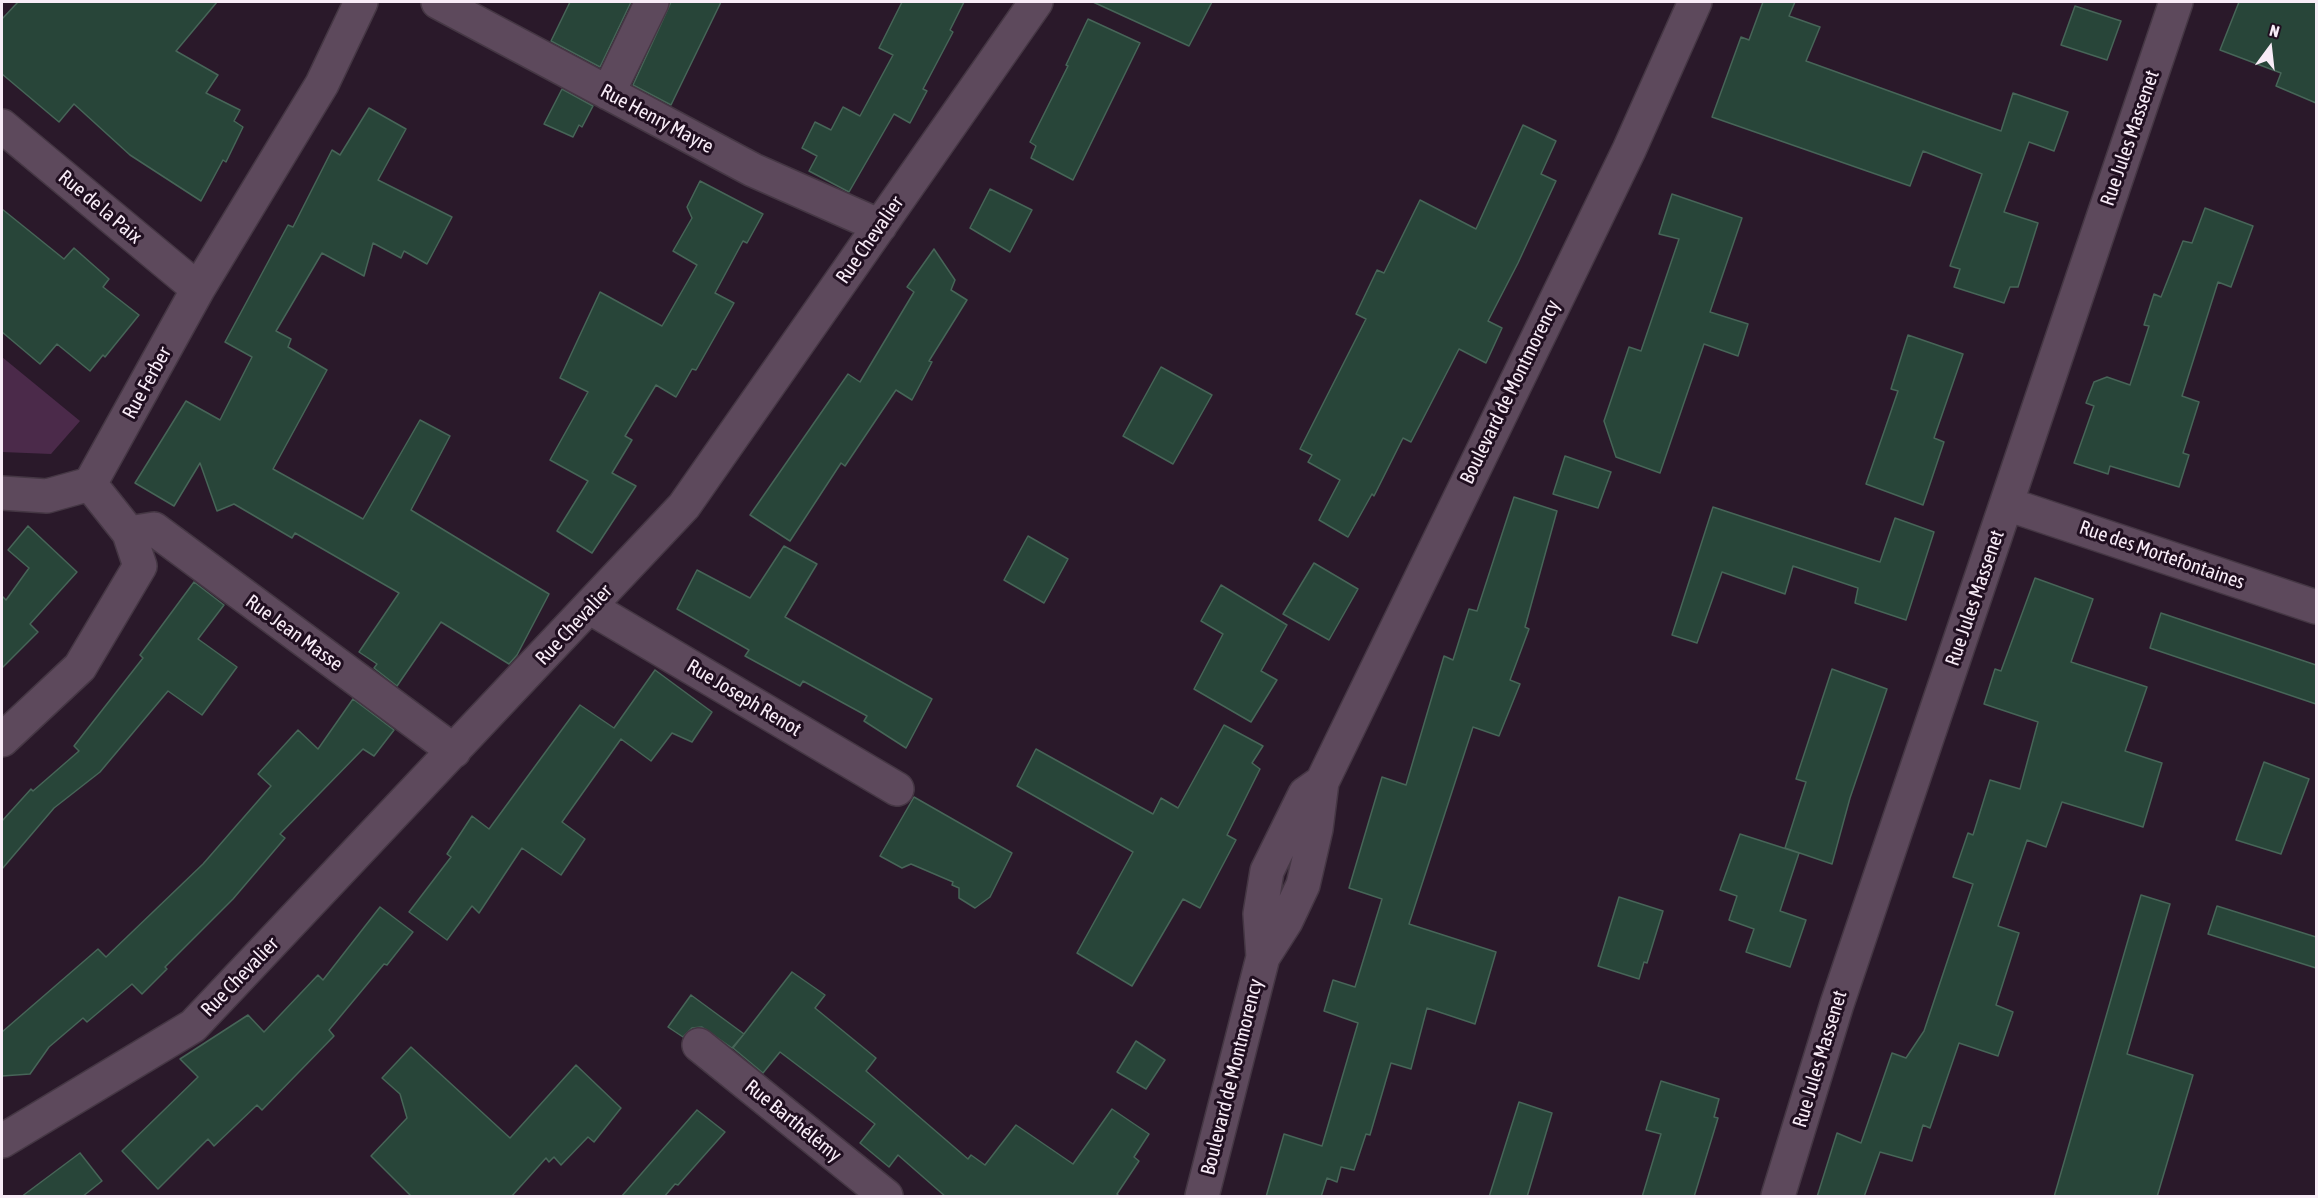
<!DOCTYPE html>
<meta charset="utf-8">
<style>
body{margin:0}
#map{position:relative;width:2318px;height:1198px;overflow:hidden;background:#2a192a;font-family:"Asap Condensed",sans-serif}
canvas{display:block}
.frame{position:absolute;inset:0;border:3px solid #f8ecf7;pointer-events:none}
.north{position:absolute;left:2240px;top:18px;width:60px;height:60px;-webkit-text-stroke:4px #200f20;paint-order:stroke;rotate:15deg;font-size:16px;font-weight:700;line-height:24px;text-align:center;color:#f8ecf7}
.north::after{content:'';display:block;margin:auto;width:21px;height:27px;background:#f8ecf7;clip-path:polygon(50% 0,100% 100%,50% 72%,0 100%)}
</style>
<div id="map">
<canvas width="2318" height="1198"></canvas>
<div class="frame"></div>
<div class="north">N</div>
</div>
<script>
const g = document.querySelector('canvas').getContext('2d');
g.lineJoin = 'round';
function paint(path, color) { g.fillStyle = color; g.fill(path, 'evenodd'); }
const toPath = rows => new Path2D(rows.map(r => 'M' + r).join(''));
function trace(path, color, width, dash) { g.strokeStyle = color; g.lineWidth = width; g.lineCap = dash ? 'butt' : 'round'; g.setLineDash(dash || []); g.stroke(path); }
function write(font, color, halo, rows, align = 'center') {
  g.font = font + ' "Asap Condensed",sans-serif'; g.lineWidth = 6; g.setLineDash([]); g.textBaseline = 'middle'; g.strokeStyle = halo; g.fillStyle = color; for (const [text, x, y, turn = 0] of rows) {
    g.save(); g.translate(x, y); g.rotate((+turn || 0) * Math.PI / 180); g.textAlign = isNaN(turn) ? turn : align; if (halo) g.strokeText(text, 0, 0); g.fillText(text, 0, 0); g.restore();
  }
}
paint(toPath([
 [2,357,80,421,51,454,2,452]
]), '#4b2a4a');
const building = toPath([
 [18,2,217,2,176,51,218,75,206,93,240,110,234,121,243,127,226,162,223,160,201,201,130,155,74,104,59,122,2,74,2,19,18,2],
 [570,2,631,2,600,67,551,41,570,2],
 [671,2,721,2,671,105,633,85,671,2],
 [902,2,964,2,950,30,953,32,923,89,927,91,910,123,894,114,849,192,809,171,817,156,802,148,815,122,831,130,843,107,860,116,893,55,879,48,902,2],
 [1093,2,1212,2,1189,46,1093,2],
 [1763,2,1795,2,1789,16,1820,27,1806,61,1939,109,2001,131,2013,93,2068,112,2054,151,2029,142,2004,212,2038,223,2018,287,2010,287,2004,303,1954,287,1960,269,1950,266,1982,174,1923,151,1910,186,1712,117,1741,37,1749,40,1763,2],
 [2239,2,2316,2,2316,103,2276,86,2281,73,2220,50,2239,2],
 [2075,6,2121,21,2107,60,2061,45,2075,6],
 [1088,19,1140,43,1073,180,1031,158,1036,146,1030,142,1068,66,1066,65,1088,19],
 [562,89,593,106,582,127,579,125,573,137,544,124,562,89],
 [369,108,406,129,378,180,452,217,427,264,404,251,401,258,373,243,364,276,322,253,276,331,291,339,288,347,327,370,273,469,363,519,420,420,450,436,411,510,549,594,517,655,509,664,441,622,397,686,374,668,377,664,359,652,399,593,295,533,292,538,234,504,217,511,200,463,174,506,135,483,186,401,220,420,252,357,225,342,288,225,293,227,332,150,340,155,369,108],
 [1523,125,1556,141,1541,174,1556,181,1518,263,1488,321,1502,328,1486,363,1459,349,1411,442,1403,438,1374,496,1372,494,1348,537,1319,520,1340,480,1308,462,1312,455,1300,449,1366,319,1356,314,1377,270,1384,273,1420,200,1476,229,1523,125],
 [700,181,763,214,747,243,743,241,715,293,734,303,696,370,692,369,676,397,656,385,625,436,632,440,612,473,636,486,592,553,557,531,588,481,550,460,588,392,560,378,600,292,662,326,697,265,673,251,692,218,687,207,700,181],
 [990,189,1032,210,1010,252,970,228,990,189],
 [1672,194,1742,218,1710,312,1748,324,1738,356,1704,344,1660,473,1616,457,1604,421,1629,347,1641,351,1679,239,1659,234,1672,194],
 [2205,208,2253,226,2231,287,2218,282,2182,396,2199,402,2183,453,2189,455,2179,487,2110,466,2108,474,2074,463,2094,406,2086,403,2094,382,2107,377,2130,385,2149,326,2144,325,2154,294,2161,297,2183,241,2192,243,2205,208],
 [2,209,64,259,74,248,109,279,103,287,139,315,105,357,103,355,90,371,57,344,40,364,2,332,2,209],
 [934,249,955,280,951,290,967,300,929,361,932,362,912,400,896,390,845,466,841,463,790,541,750,515,848,374,860,382,914,292,907,287,934,249],
 [1908,335,1963,354,1934,438,1944,442,1923,505,1866,484,1898,391,1891,389,1908,335],
 [1161,367,1212,395,1173,464,1123,436,1161,367],
 [1565,456,1611,472,1598,508,1553,494,1565,456],
 [1514,497,1557,511,1525,627,1529,629,1510,680,1520,684,1499,736,1473,727,1409,924,1496,952,1475,1024,1427,1008,1411,1069,1391,1063,1370,1135,1366,1134,1354,1170,1341,1167,1337,1182,1327,1178,1321,1197,1266,1197,1284,1134,1322,1146,1358,1023,1324,1011,1333,980,1355,987,1382,899,1349,888,1382,777,1406,785,1444,656,1453,660,1469,609,1477,611,1514,497],
 [1713,507,1880,562,1895,518,1934,532,1906,620,1855,603,1858,588,1793,566,1785,594,1722,572,1697,643,1672,635,1713,507],
 [28,526,77,572,30,624,38,632,2,668,2,596,6,600,29,568,8,550,28,526],
 [1028,536,1068,559,1044,603,1004,580,1028,536],
 [784,546,817,564,785,617,932,699,906,748,864,721,867,716,803,681,800,686,745,656,749,650,677,609,697,570,750,598,784,546],
 [1314,563,1358,589,1329,640,1283,614,1314,563],
 [2035,578,2093,599,2071,662,2147,687,2125,751,2162,763,2143,827,2062,802,2046,847,2027,840,1998,926,2019,933,1996,1005,2013,1012,1998,1056,1959,1043,1930,1128,1923,1125,1912,1161,1880,1152,1864,1197,1817,1197,1837,1133,1861,1143,1892,1053,1906,1058,1924,1031,1973,884,1953,877,1968,833,1973,835,1990,780,2020,789,2038,722,1984,704,1995,669,2001,671,2035,578],
 [194,582,224,605,198,639,237,667,202,715,168,691,100,772,54,808,2,869,2,821,31,789,33,791,79,751,74,746,143,658,140,655,194,582],
 [1221,585,1287,625,1261,671,1277,680,1251,722,1194,689,1223,634,1201,621,1221,585],
 [2161,613,2316,665,2316,704,2150,648,2161,613],
 [1832,669,1887,689,1850,798,1832,864,1785,848,1806,782,1796,779,1832,669],
 [655,670,712,712,692,742,672,733,651,761,621,739,562,822,585,839,561,875,522,848,479,913,472,906,447,940,409,912,451,857,447,854,472,816,489,829,580,705,614,728,655,670],
 [353,699,394,730,374,756,363,749,280,834,285,838,233,899,165,967,167,969,142,994,132,984,87,1022,83,1018,49,1047,30,1074,2,1076,2,1032,98,949,106,957,203,864,271,786,258,774,298,730,318,749,353,699],
 [1224,725,1263,746,1252,763,1260,769,1227,835,1236,840,1200,908,1183,899,1132,986,1077,953,1133,852,1017,786,1036,749,1153,814,1161,798,1178,808,1224,725],
 [2264,762,2309,779,2281,854,2236,840,2264,762],
 [914,797,1012,853,990,897,975,908,959,898,959,888,952,885,953,882,911,864,902,868,880,856,914,797],
 [1740,834,1799,853,1780,911,1806,920,1790,967,1746,952,1754,929,1729,920,1737,896,1720,890,1740,834],
 [2141,895,2170,904,2127,1054,2193,1075,2157,1197,2054,1197,2141,895],
 [1619,897,1663,911,1647,963,1644,962,1639,979,1598,966,1619,897],
 [2217,906,2316,937,2316,968,2208,934,2217,906],
 [380,907,413,932,387,965,384,964,329,1030,334,1036,262,1110,257,1105,214,1146,208,1139,158,1189,122,1151,198,1077,180,1059,248,1015,264,1032,318,975,323,980,380,907],
 [792,972,825,995,815,1008,876,1058,866,1071,968,1159,971,1155,985,1165,1016,1125,1073,1164,1112,1109,1149,1134,1134,1157,1139,1161,1117,1194,1120,1197,946,1197,898,1155,889,1167,860,1143,875,1124,780,1052,763,1073,733,1048,792,972],
 [691,995,744,1034,732,1048,702,1027,692,1028,683,1037,668,1027,691,995],
 [1136,1041,1165,1060,1146,1089,1117,1072,1136,1041],
 [411,1047,510,1138,576,1065,621,1108,594,1142,588,1137,561,1165,554,1157,549,1162,546,1158,511,1197,412,1197,371,1156,407,1118,400,1094,382,1078,411,1047],
 [1661,1081,1719,1099,1714,1117,1718,1118,1694,1197,1642,1197,1661,1134,1646,1130,1661,1081],
 [1519,1102,1552,1113,1527,1197,1489,1197,1519,1102],
 [697,1110,725,1132,678,1185,675,1184,664,1197,621,1197,697,1110],
 [80,1153,102,1181,82,1197,21,1197,80,1153]
]);
paint(building, '#284539');
trace(building, '#476558', 1.5);
const minor = toPath([
 [438,2,753,170,880,226],
 [608,93,652,2],
 [2,126,198,289],
 [90,484,198,289,322,84,361,2],
 [2,493,47,496,90,484],
 [2007,504,2316,607],
 [129,533,154,529,454,751],
 [591,608,897,789],
 [2,740,80,667,140,566,129,533,90,484],
 [1263,957,1260,914,1267,871,1305,794,1322,782],
 [699,1045,886,1196],
 [2,1141,193,1026,684,506,1036,2],
 [1202,1196,1263,957,1286,921,1303,885,1316,829,1322,782,1629,150,1695,2],
 [1778,1196,1837,1004,2176,2]
]);
trace(minor, '#453744', 36);
trace(minor, '#5d495c', 33);
write('20px', '#f8ecf7', '#200f20', [
 ["Rue Henry Mayre",657,119,28],
 ["Rue Jules Massenet",2130,138,-71],
 ["Rue de la Paix",100,207,40],
 ["Rue Chevalier",870,240,-55],
 ["Rue Ferber",147,383,-61],
 ["Boulevard de Montmorency",1510,392,-64],
 ["Rue des Mortefontaines",2162,555,19],
 ["Rue Jules Massenet",1975,598,-71],
 ["Rue Chevalier",574,625,-47],
 ["Rue Jean Masse",294,633,36],
 ["Rue Joseph Renot",744,698,31],
 ["Rue Chevalier",240,977,-46],
 ["Rue Jules Massenet",1820,1059,-73],
 ["Boulevard de Montmorency",1232,1077,-76],
 ["Rue Barthélémy",793,1121,39]
]);
</script>
